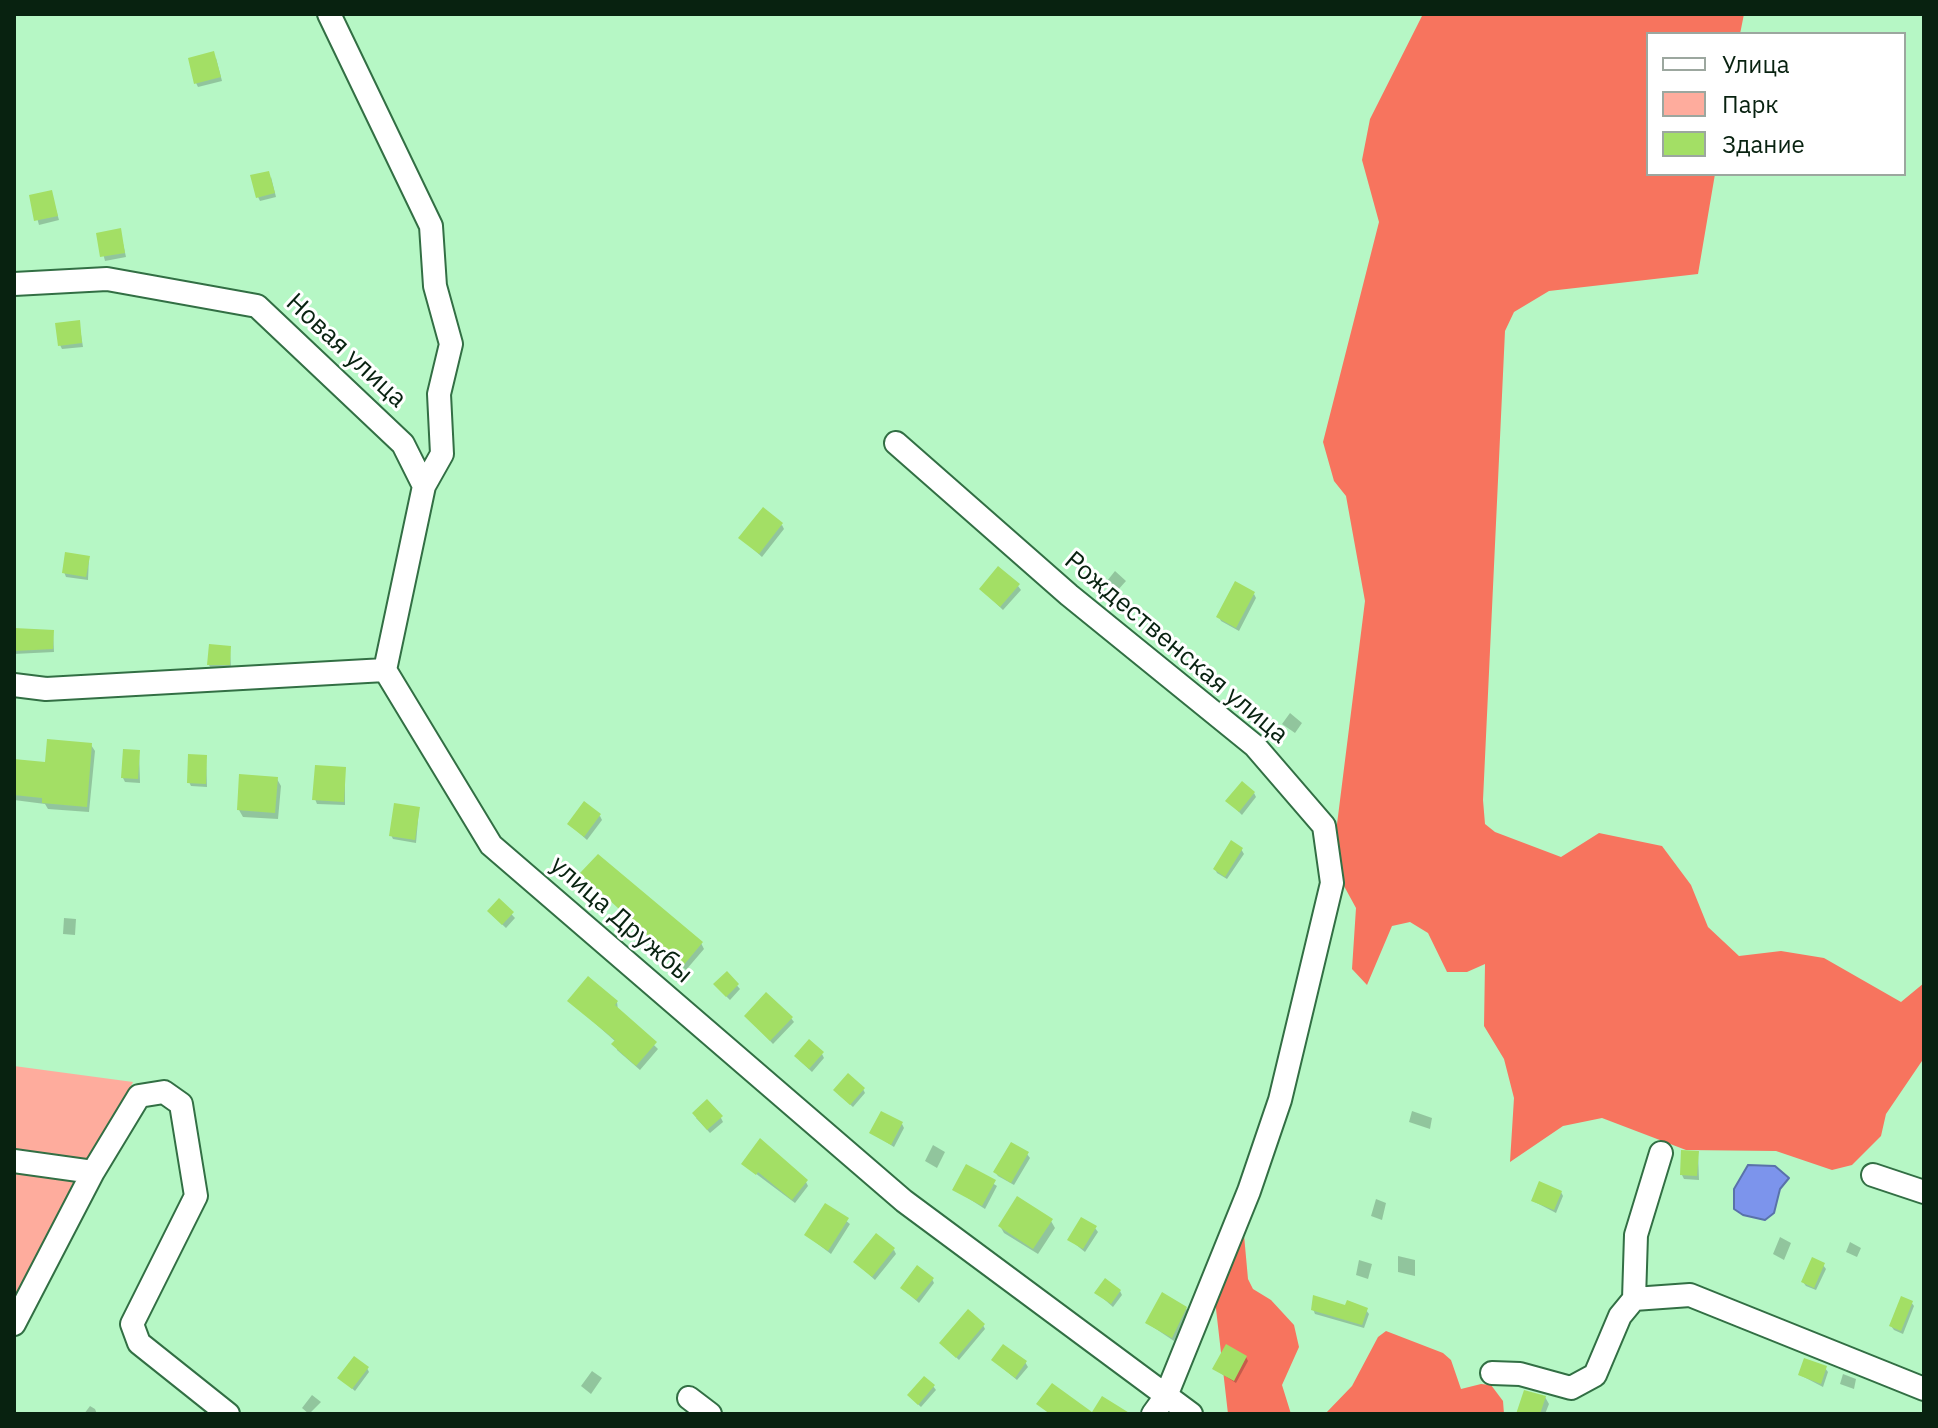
<!DOCTYPE html>
<meta charset="utf-8">
<style>
body{margin:0}
#map{position:relative;width:1938px;height:1428px;overflow:hidden;background:#b6f7c5;font-family:"IBM Plex Sans",sans-serif}
canvas{display:block}
.frame{position:absolute;inset:0;border:16px solid #082210;pointer-events:none}
.legend{position:absolute;left:1646px;top:32px;width:260px;height:144px;box-sizing:border-box;background:#fff;border:2px solid #9ca79f;margin:0;padding:10px 14px;list-style:none;font-size:24px;color:#082210}
.legend li{display:flex;align-items:center;gap:16px;height:40px}
.legend b{width:40px;border:2px solid #9ca79f}
</style>
<div id="map">
<canvas width="1938" height="1428"></canvas>
<div class="frame"></div>
<ul class="legend">
<li><b style="height:10px;background:#fff"></b>Улица</li>
<li><b style="height:22px;background:#feac9d"></b>Парк</li>
<li><b style="height:22px;background:#a3df65"></b>Здание</li>
</ul>
</div>
<script>
const g = document.querySelector('canvas').getContext('2d');
g.lineJoin = 'round';
function paint(path, color) { g.fillStyle = color; g.fill(path, 'evenodd'); }
const toPath = rows => new Path2D(rows.map(r => 'M' + r).join(''));
function trace(path, color, width, dash) { g.strokeStyle = color; g.lineWidth = width; g.lineCap = dash ? 'butt' : 'round'; g.setLineDash(dash || []); g.stroke(path); }
function write(font, color, halo, rows, align = 'center') {
  g.font = font + ' "IBM Plex Sans",sans-serif'; g.lineWidth = 6; g.setLineDash([]); g.textBaseline = 'middle'; g.strokeStyle = halo; g.fillStyle = color; for (const [text, x, y, turn = 0] of rows) {
    g.save(); g.translate(x, y); g.rotate((+turn || 0) * Math.PI / 180); g.textAlign = isNaN(turn) ? turn : align; if (halo) g.strokeText(text, 0, 0); g.fillText(text, 0, 0); g.restore();
  }
}
paint(toPath([
 [14,1066,133,1082,14,1309]
]), '#feac9d');
paint(toPath([
 [1423,14,1744,14,1740,34,1648,34,1648,174,1715,174,1698,274,1549,291,1514,312,1505,331,1483,800,1485,824,1495,832,1561,857,1599,833,1662,846,1691,885,1708,927,1739,956,1781,951,1824,958,1901,1002,1924,983,1924,1058,1886,1114,1881,1136,1852,1165,1832,1170,1776,1151,1686,1150,1602,1118,1563,1126,1510,1162,1514,1098,1504,1059,1484,1026,1485,964,1467,972,1447,972,1428,933,1410,922,1392,926,1367,985,1352,969,1356,908,1332,864,1365,601,1346,496,1334,481,1323,442,1379,222,1362,160,1370,119],
 [1242,1213,1248,1279,1253,1289,1271,1300,1294,1325,1299,1347,1282,1385,1291,1414,1228,1414,1211,1265],
 [1386,1331,1443,1353,1451,1360,1461,1389,1481,1384,1491,1385,1503,1401,1504,1414,1325,1414,1352,1386,1378,1337]
]), '#f7745e');
const water = toPath([
 [1748,1165,1775,1166,1789,1178,1780,1189,1774,1213,1765,1220,1743,1215,1734,1209,1734,1189,1748,1165]
]);
paint(water, '#7c94ec');
trace(water, '#5972aa', 2);
paint(toPath([
 [216,58,222,81,198,87,196,83],
 [271,177,276,197,260,201,258,197],
 [51,192,59,220,39,225,31,196],
 [120,230,126,257,105,261,98,234],
 [79,322,83,347,62,349,60,345],
 [782,525,784,529,762,557,741,538],
 [89,558,88,580,66,577,64,572],
 [1115,571,1126,581,1117,591,1107,581],
 [1018,586,1021,590,1003,610,981,589],
 [1254,594,1256,598,1239,631,1221,621,1219,617],
 [14,631,53,632,54,652,14,654],
 [230,648,231,668,211,669,209,665],
 [1290,713,1302,723,1295,733,1282,724],
 [91,745,95,751,89,812,48,809,45,804,14,800,14,761,47,765],
 [139,751,140,783,125,782,123,778],
 [206,757,207,787,191,786,189,782],
 [345,769,345,805,317,804,315,799],
 [277,779,281,786,278,819,243,817,239,810],
 [1254,793,1256,797,1242,815,1228,801],
 [419,809,416,843,393,839,391,835],
 [600,816,602,820,587,840,569,824],
 [1241,849,1244,854,1227,879,1217,873,1215,869],
 [586,878,701,943,704,949,686,970],
 [499,901,515,918,506,928,492,915],
 [64,918,76,919,75,935,63,934],
 [727,974,740,989,730,1000,718,988],
 [570,1001,617,1002,618,1010,658,1049,640,1070,617,1050,616,1042],
 [746,1016,791,1018,794,1022,773,1044],
 [822,1054,824,1058,812,1072,799,1060],
 [863,1089,865,1093,853,1107,838,1094],
 [1412,1111,1432,1118,1430,1129,1409,1122],
 [696,1118,721,1118,723,1122,710,1133],
 [902,1124,904,1128,894,1147,872,1133],
 [933,1145,945,1152,937,1168,925,1161],
 [1698,1153,1699,1180,1684,1179,1682,1175],
 [1027,1154,1030,1158,1014,1185,998,1176,995,1172],
 [743,1164,806,1182,808,1186,795,1203],
 [967,1167,997,1186,985,1209,957,1191],
 [1561,1192,1563,1196,1556,1213,1533,1201],
 [1376,1199,1386,1203,1382,1220,1371,1216],
 [826,1205,850,1224,831,1254,806,1235],
 [1051,1221,1055,1228,1038,1254,1004,1233,1000,1226],
 [1095,1228,1098,1232,1085,1252,1070,1240],
 [1780,1237,1791,1243,1784,1260,1773,1254],
 [1850,1242,1861,1248,1857,1257,1846,1252],
 [894,1250,896,1254,875,1280,855,1262],
 [1398,1256,1415,1260,1415,1276,1398,1272],
 [1359,1260,1372,1264,1368,1279,1356,1275],
 [1823,1265,1826,1269,1816,1290,1806,1286,1803,1282],
 [932,1279,934,1283,919,1303,902,1288],
 [1120,1291,1122,1295,1113,1307,1097,1293],
 [1911,1302,1914,1306,1903,1334,1894,1330,1891,1326],
 [1346,1307,1366,1310,1369,1314,1364,1328,1315,1314,1313,1309],
 [1186,1308,1188,1312,1174,1341,1147,1323],
 [983,1325,985,1329,959,1360,942,1344],
 [1246,1357,1248,1361,1236,1383,1214,1369],
 [993,1360,1025,1362,1028,1367,1017,1380],
 [367,1368,369,1372,355,1391,340,1378],
 [1825,1368,1828,1372,1823,1387,1800,1375],
 [592,1371,602,1378,591,1394,581,1386],
 [1843,1374,1856,1379,1854,1389,1840,1384],
 [933,1386,936,1390,921,1407,909,1396],
 [312,1395,321,1402,309,1414,302,1408],
 [1545,1397,1549,1404,1545,1414,1518,1414],
 [90,1406,95,1409,97,1414,84,1414]
]), '#0003');
paint(toPath([
 [214,51,221,77,194,84,188,58],
 [269,171,275,193,256,198,250,175],
 [52,190,58,216,34,221,29,195],
 [121,228,125,253,100,257,96,233],
 [80,320,82,343,58,346,55,323],
 [763,507,783,523,759,554,738,538],
 [65,552,90,556,86,577,62,573],
 [998,566,1020,584,1000,607,979,589],
 [1235,581,1255,592,1236,628,1216,617],
 [14,628,54,630,53,649,14,651],
 [209,644,231,646,230,665,207,665],
 [47,739,92,743,87,807,42,803,42,798,14,795,14,759,45,762],
 [123,749,140,750,138,779,121,778],
 [188,754,207,755,206,784,187,783],
 [315,765,346,767,344,802,312,800],
 [239,774,278,777,275,813,237,810],
 [1242,781,1255,792,1239,812,1225,801],
 [584,801,601,814,584,837,567,824],
 [394,803,420,807,415,840,389,836],
 [1231,840,1243,848,1225,877,1213,869],
 [598,854,703,942,682,967,580,873],
 [499,898,514,912,502,925,487,911],
 [727,971,739,984,726,997,713,984],
 [588,976,618,1001,615,1005,657,1042,636,1066,611,1044,615,1040,567,1001],
 [766,992,793,1017,770,1041,744,1016],
 [809,1039,824,1052,809,1069,794,1056],
 [848,1073,865,1088,850,1105,833,1090],
 [707,1099,723,1116,707,1130,692,1113],
 [881,1111,903,1122,891,1145,869,1133],
 [760,1138,808,1180,792,1200,758,1172,756,1175,741,1164],
 [1011,1142,1029,1152,1011,1183,993,1172],
 [1681,1150,1699,1151,1697,1176,1680,1175],
 [966,1164,996,1180,982,1206,952,1190],
 [1539,1181,1562,1191,1554,1210,1531,1201],
 [1017,1196,1053,1219,1033,1249,998,1226],
 [825,1203,849,1218,828,1251,804,1235],
 [1081,1217,1097,1226,1083,1249,1067,1240],
 [876,1233,895,1248,872,1277,853,1262],
 [1812,1257,1825,1263,1814,1288,1801,1282],
 [917,1265,934,1278,916,1300,900,1288],
 [1105,1278,1121,1290,1111,1304,1094,1293],
 [1162,1292,1187,1307,1172,1338,1145,1323],
 [1313,1295,1345,1305,1347,1300,1368,1308,1362,1325,1311,1310],
 [1901,1296,1913,1301,1901,1331,1889,1326],
 [968,1309,985,1324,956,1358,939,1343],
 [1003,1344,1027,1361,1015,1378,991,1360],
 [1226,1344,1247,1356,1234,1381,1212,1369],
 [354,1356,369,1367,352,1389,337,1378],
 [1804,1358,1827,1366,1821,1384,1798,1375],
 [924,1376,935,1385,918,1405,907,1395],
 [1052,1383,1092,1412,1102,1396,1131,1414,1050,1414,1036,1404],
 [1524,1390,1546,1396,1540,1414,1516,1414]
]), '#a3df65');
const minor = toPath([
 [329,14,431,226,435,286,451,344,439,394,442,454,424,486],
 [14,284,107,279,257,306,403,444,424,486,385,670],
 [896,443,1069,595,1255,746,1324,826,1332,883,1280,1100,1249,1191,1166,1396,1153,1414],
 [14,685,46,689,385,670,491,845,904,1201,1191,1414],
 [14,1161,93,1172],
 [1873,1175,1924,1192],
 [1634,1299,1636,1235,1661,1153],
 [14,1324,93,1172,139,1096,164,1092,181,1104,196,1196,132,1324,139,1343,228,1414],
 [1492,1373,1520,1374,1571,1388,1595,1375,1620,1316,1634,1299,1690,1295,1924,1389],
 [689,1398,710,1414]
]);
trace(minor, '#326f44', 26);
trace(minor, '#fff', 22);
write('26px', '#082210', '#fff', [
 ["Новая улица",346,351,43],
 ["Рождественская улица",1176,648,40],
 ["улица Дружбы",621,920,41]
]);
</script>
